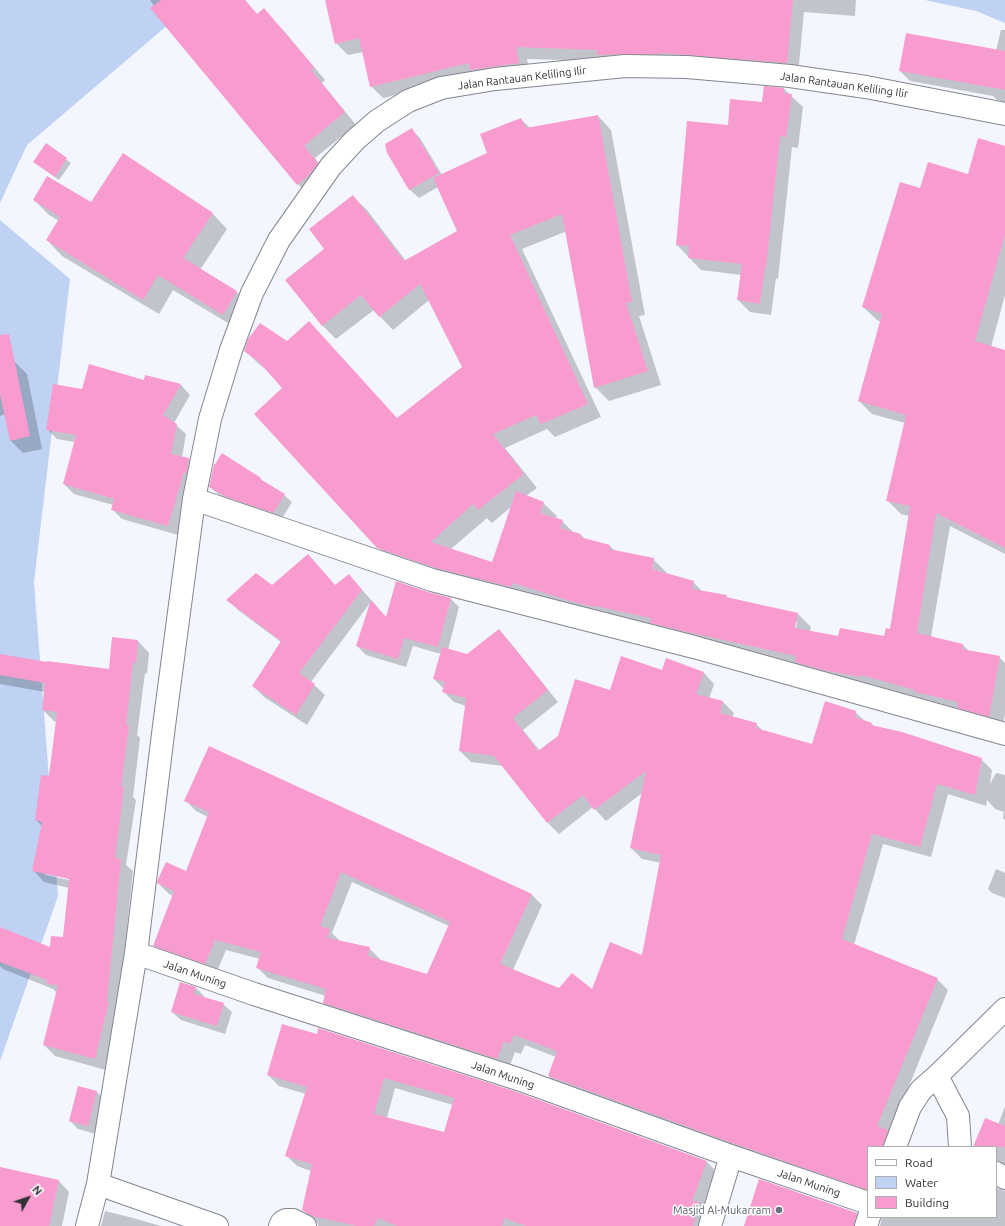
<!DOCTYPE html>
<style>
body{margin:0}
#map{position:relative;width:1005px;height:1226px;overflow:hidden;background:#f3f6fe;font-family:Ubuntu,sans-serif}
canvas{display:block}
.legend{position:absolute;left:867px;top:1146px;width:130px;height:72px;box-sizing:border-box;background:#fff;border:1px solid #acadae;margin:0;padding:5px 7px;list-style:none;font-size:12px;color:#2f3134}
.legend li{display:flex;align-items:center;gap:8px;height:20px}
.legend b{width:20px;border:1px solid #acadae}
.north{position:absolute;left:8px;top:1178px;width:40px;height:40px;-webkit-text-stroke:3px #fff;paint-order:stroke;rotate:50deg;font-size:11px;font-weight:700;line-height:16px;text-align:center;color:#2f3134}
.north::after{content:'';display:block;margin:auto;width:14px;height:18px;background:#2f3134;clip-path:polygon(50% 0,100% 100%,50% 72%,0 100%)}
</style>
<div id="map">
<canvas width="1005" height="1226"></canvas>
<ul class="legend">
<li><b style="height:5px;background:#fff"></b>Road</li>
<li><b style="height:11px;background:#bfd2f3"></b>Water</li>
<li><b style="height:11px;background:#f89bcf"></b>Building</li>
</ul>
<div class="north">N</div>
</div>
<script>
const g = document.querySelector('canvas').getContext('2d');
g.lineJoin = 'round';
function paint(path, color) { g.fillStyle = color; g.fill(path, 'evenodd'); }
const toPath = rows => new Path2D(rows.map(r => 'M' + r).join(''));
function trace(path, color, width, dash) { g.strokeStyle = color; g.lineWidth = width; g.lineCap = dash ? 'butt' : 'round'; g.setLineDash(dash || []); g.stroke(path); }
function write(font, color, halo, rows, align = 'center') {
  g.font = font + ' Ubuntu,sans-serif'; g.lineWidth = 3; g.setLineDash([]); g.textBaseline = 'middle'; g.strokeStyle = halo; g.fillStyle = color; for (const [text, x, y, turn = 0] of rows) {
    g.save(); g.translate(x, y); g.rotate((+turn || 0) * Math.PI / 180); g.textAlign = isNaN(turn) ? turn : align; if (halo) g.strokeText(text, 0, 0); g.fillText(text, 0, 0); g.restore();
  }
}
paint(toPath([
 [0,0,202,0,169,24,27,145,0,203],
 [925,0,1005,0,1005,23,976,11],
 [0,220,70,279,34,582,58,896,0,1061]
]), '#bfd2f3');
paint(toPath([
 [150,0,245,0,278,39,274,21,284,31,325,80,322,83,356,125,315,158,329,176,310,196,298,184,152,8,154,6],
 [326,0,856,0,855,16,804,12,798,75,604,61,527,59,530,75,477,76,383,98,371,86,363,52,348,55,336,43],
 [1001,30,1005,30,1005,102,997,100,993,96,910,81,900,71,996,51],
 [764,87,784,89,803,107,798,148,792,147,778,279,776,278,771,315,750,312,738,300,742,275,701,270,677,245,729,126,762,103],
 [598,116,611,130,645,315,639,316,661,385,609,401,595,387,567,231,522,249,601,417,555,437,547,429,505,448,537,488,526,496,543,503,557,516,556,519,562,521,574,533,581,535,585,539,610,546,615,551,653,559,667,573,667,574,693,582,704,593,726,596,729,599,798,614,811,627,810,632,839,637,885,637,890,630,909,516,901,514,887,500,905,423,872,414,859,401,881,322,877,320,863,307,921,189,969,176,1005,147,1005,295,991,347,1005,352,1005,554,950,526,931,637,963,645,969,651,999,657,1005,663,1005,714,1002,729,392,561,378,547,284,388,270,373,259,364,245,351,398,419,463,368,429,300,393,330,374,310,336,339,323,326,287,280,326,249,353,197,367,210,406,261,459,231,438,187,419,198,410,190,388,152,411,129,420,138,442,175,489,154,521,119,530,128],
 [511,507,493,563,451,549,487,518,492,523],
 [795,622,797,622,795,633],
 [46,145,71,163,59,180,34,162],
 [34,200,212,213,227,229,200,270,237,292,252,307,238,329,173,290,159,314,62,256,47,240,59,221,49,215],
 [14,361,27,374,42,449,23,453,10,440,5,414,0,416,0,364],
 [145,377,181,385,190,395,174,423,186,434,182,457,189,459,199,469,194,481,178,535,122,519,112,509,113,505,74,494,64,484,75,442,57,439,47,429,83,390,144,381],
 [260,478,265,484,284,495,292,502,281,520,234,504,218,494,210,487],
 [308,555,336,586,349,575,387,618,428,593,451,599,459,607,448,650,467,655,499,630,509,641,558,702,523,730,540,751,559,736,610,692,663,672,704,673,714,684,709,699,723,702,734,713,732,718,756,724,763,731,813,745,855,712,865,721,872,724,875,727,981,759,992,770,990,784,996,773,1005,775,1005,820,1003,818,1004,812,995,809,987,800,986,806,948,794,931,857,883,844,854,945,937,979,948,990,890,1133,897,1147,868,1147,868,1196,560,1087,549,1076,556,1057,525,1045,521,1054,515,1052,508,1070,335,1014,324,1003,326,996,268,978,257,967,260,959,226,950,216,974,165,956,154,945,173,896,169,894,158,883,186,872,208,817,196,811,185,800,531,894,542,905,513,970,559,990,593,991,642,956,661,863,642,859,631,848,642,793,606,821,593,807,559,834,548,823,503,766,471,762,460,751,466,706,454,702,443,691,444,689,434,679,441,654,413,646,406,667,366,655,357,646,370,603,311,682,325,695,307,725,264,697,253,686,281,642,238,610,228,600,272,586],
 [352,882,449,926,428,975,380,961,380,959,369,948,340,942,340,941,332,933],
 [138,641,149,653,147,674,145,673,137,735,140,738,133,797,136,800,126,865,133,871,118,1013,106,1070,55,1056,44,1045,57,993,53,989,3,969,0,966,0,937,51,948,64,939,69,888,44,882,33,870,42,826,36,820,49,777,57,722,54,721,43,710,45,692,0,684,0,655,48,663,110,670],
 [45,873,74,879,74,881,45,875],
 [996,869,1005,873,1005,898,992,893,988,889],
 [196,988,204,996,204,998,223,1004,232,1012,225,1034,181,1020,172,1012],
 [283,1025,707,1162,718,1173,707,1226,318,1226,318,1224,303,1210,311,1171,297,1166,286,1155,306,1094,279,1086,268,1075],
 [395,1088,453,1105,445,1133,387,1118],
 [79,1087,97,1092,105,1101,96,1134,78,1129,70,1121],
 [1005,1106,1005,1172,996,1178,996,1147,974,1147,998,1125],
 [0,1168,59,1181,69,1192,62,1226,0,1226],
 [996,1188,1005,1191,1005,1226,880,1226,882,1217,996,1217],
 [105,1211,133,1218,161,1226,101,1226],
 [857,1213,868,1224,868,1226,745,1226]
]), '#0003');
paint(toPath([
 [161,0,245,0,257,14,264,8,314,67,311,70,345,112,304,146,318,163,309,175,297,185,150,8],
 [325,0,793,0,787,63,660,53,660,54,625,54,597,55,597,50,516,47,519,63,470,70,469,63,370,87,359,38,335,44],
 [906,33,1005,51,1005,90,899,71],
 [764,86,784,88,784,93,792,94,786,137,780,136,766,267,765,267,760,304,737,300,742,264,688,258,689,246,676,245,687,121,728,125,730,99,762,102],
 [598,115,632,302,626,303,648,371,594,388,562,214,510,235,588,404,541,424,536,415,493,434,524,474,478,510,473,504,431,542,492,562,516,491,544,502,540,513,563,520,560,528,581,534,580,537,610,545,609,549,654,558,652,569,694,581,692,589,727,595,726,597,798,613,795,628,838,636,840,628,884,636,886,628,890,629,910,506,886,501,906,415,858,401,882,314,862,307,900,182,920,188,928,162,968,174,978,138,1005,146,1005,234,975,341,1005,350,1005,548,936,513,917,633,963,644,962,649,1000,656,989,717,957,708,958,702,915,692,915,690,861,675,861,677,822,670,795,662,796,656,687,632,650,623,651,618,595,606,594,607,570,601,513,583,511,587,436,568,377,548,254,414,282,388,259,362,244,351,248,339,260,323,287,341,309,321,397,418,462,367,420,284,379,317,361,295,322,326,285,280,324,249,309,229,353,195,404,261,457,231,433,178,487,153,480,134,521,118,526,128],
 [412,128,439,173,409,190,387,153,385,144],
 [46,143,67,158,55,177,33,162],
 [123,153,213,213,183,258,237,291,223,315,158,275,143,300,46,240,60,217,33,200,47,176,91,202],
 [9,334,30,436,10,441,0,394,0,335],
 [89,364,144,380,145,375,181,384,163,415,177,424,171,454,189,458,186,474,184,472,168,526,111,510,114,499,63,484,76,435,46,430,53,384,82,389],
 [222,453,261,478,260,479,285,494,273,513,226,497,209,487,214,464,215,464],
 [308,554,335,585,349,574,362,590,299,673,315,684,296,715,252,686,281,641,226,600,256,573,272,585],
 [396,581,428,592,451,598,438,647,404,638,398,659,356,646,371,600,386,617],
 [499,629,548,690,513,718,538,751,558,736,575,679,610,690,621,656,662,670,666,658,704,672,696,694,723,701,720,713,757,723,756,728,812,744,825,701,856,711,855,717,872,723,871,725,902,732,982,758,975,795,937,784,920,847,872,834,842,939,938,978,877,1126,888,1130,883,1147,868,1147,867,1190,735,1144,548,1076,557,1051,514,1035,510,1044,504,1042,497,1059,323,1003,326,989,256,968,261,952,215,940,205,964,153,946,174,891,157,883,158,879,166,862,186,871,209,812,184,801,209,746,532,894,500,964,559,988,572,973,592,989,610,942,642,955,661,855,630,848,646,771,594,810,583,795,547,823,494,756,459,751,466,698,442,692,445,682,433,679,442,647,467,654],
 [341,872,450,922,427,974,368,956,370,947,327,938,330,929,320,926],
 [112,637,138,640,136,663,133,662,126,725,129,725,121,787,124,787,115,858,121,859,107,1002,109,1002,95,1059,43,1045,58,985,47,984,47,980,0,962,0,927,50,947,51,936,63,937,69,879,32,871,42,822,35,820,41,775,49,776,57,712,42,710,45,683,0,675,0,654,47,662,47,661,109,669],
 [180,982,196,987,194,994,224,1003,217,1026,171,1012],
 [282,1024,317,1034,318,1028,514,1091,707,1161,692,1201,699,1202,693,1226,526,1226,504,1218,502,1226,397,1226,378,1218,374,1226,357,1226,312,1216,302,1210,312,1164,285,1156,307,1087,267,1075],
 [384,1078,454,1098,444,1132,374,1114],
 [78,1086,97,1091,88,1126,69,1121],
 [985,1118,1005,1126,1005,1147,973,1147],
 [0,1167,59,1180,49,1226,0,1226],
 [759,1179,857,1213,854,1226,744,1226]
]), '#f89bcf');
const minor = toPath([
 [194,499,432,580,694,647,1005,734],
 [136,953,254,994,518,1079,731,1156,868,1203],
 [937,1076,958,1116,960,1147],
 [996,1173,1005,1178],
 [98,1184,217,1226],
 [87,1226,98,1184,136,953,164,726,194,499,210,419,231,350,252,293,279,240,331,166,355,140,377,121,408,101,441,88,495,79,625,66,687,67,790,76,866,87,1005,114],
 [280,1226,282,1222,286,1220,293,1220,305,1226],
 [710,1226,731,1156]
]);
const tertiary = toPath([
 [895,1147,910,1107,921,1090,937,1076,1005,1009],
 [866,1226,869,1217]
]);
trace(minor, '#83868f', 24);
trace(tertiary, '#83868f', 24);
trace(minor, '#fff', 22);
trace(tertiary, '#fff', 22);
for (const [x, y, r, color] of [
 [779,1210,4,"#6b7280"]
]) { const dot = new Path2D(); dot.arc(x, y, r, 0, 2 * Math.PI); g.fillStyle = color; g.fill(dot); trace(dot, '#fff', 1.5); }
write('11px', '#2f3134', '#fff', [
 ["Jalan Rantauan Keliling Ilir",522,78,-7],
 ["Jalan Rantauan Keliling Ilir",844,85,8],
 ["Jalan Muning",195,974,19],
 ["Jalan Muning",503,1075,19],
 ["Jalan Muning",809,1183,19]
]);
write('11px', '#5b616d', '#fff', [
 ["Masjid Al-Mukarram",771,1210]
], 'right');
</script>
